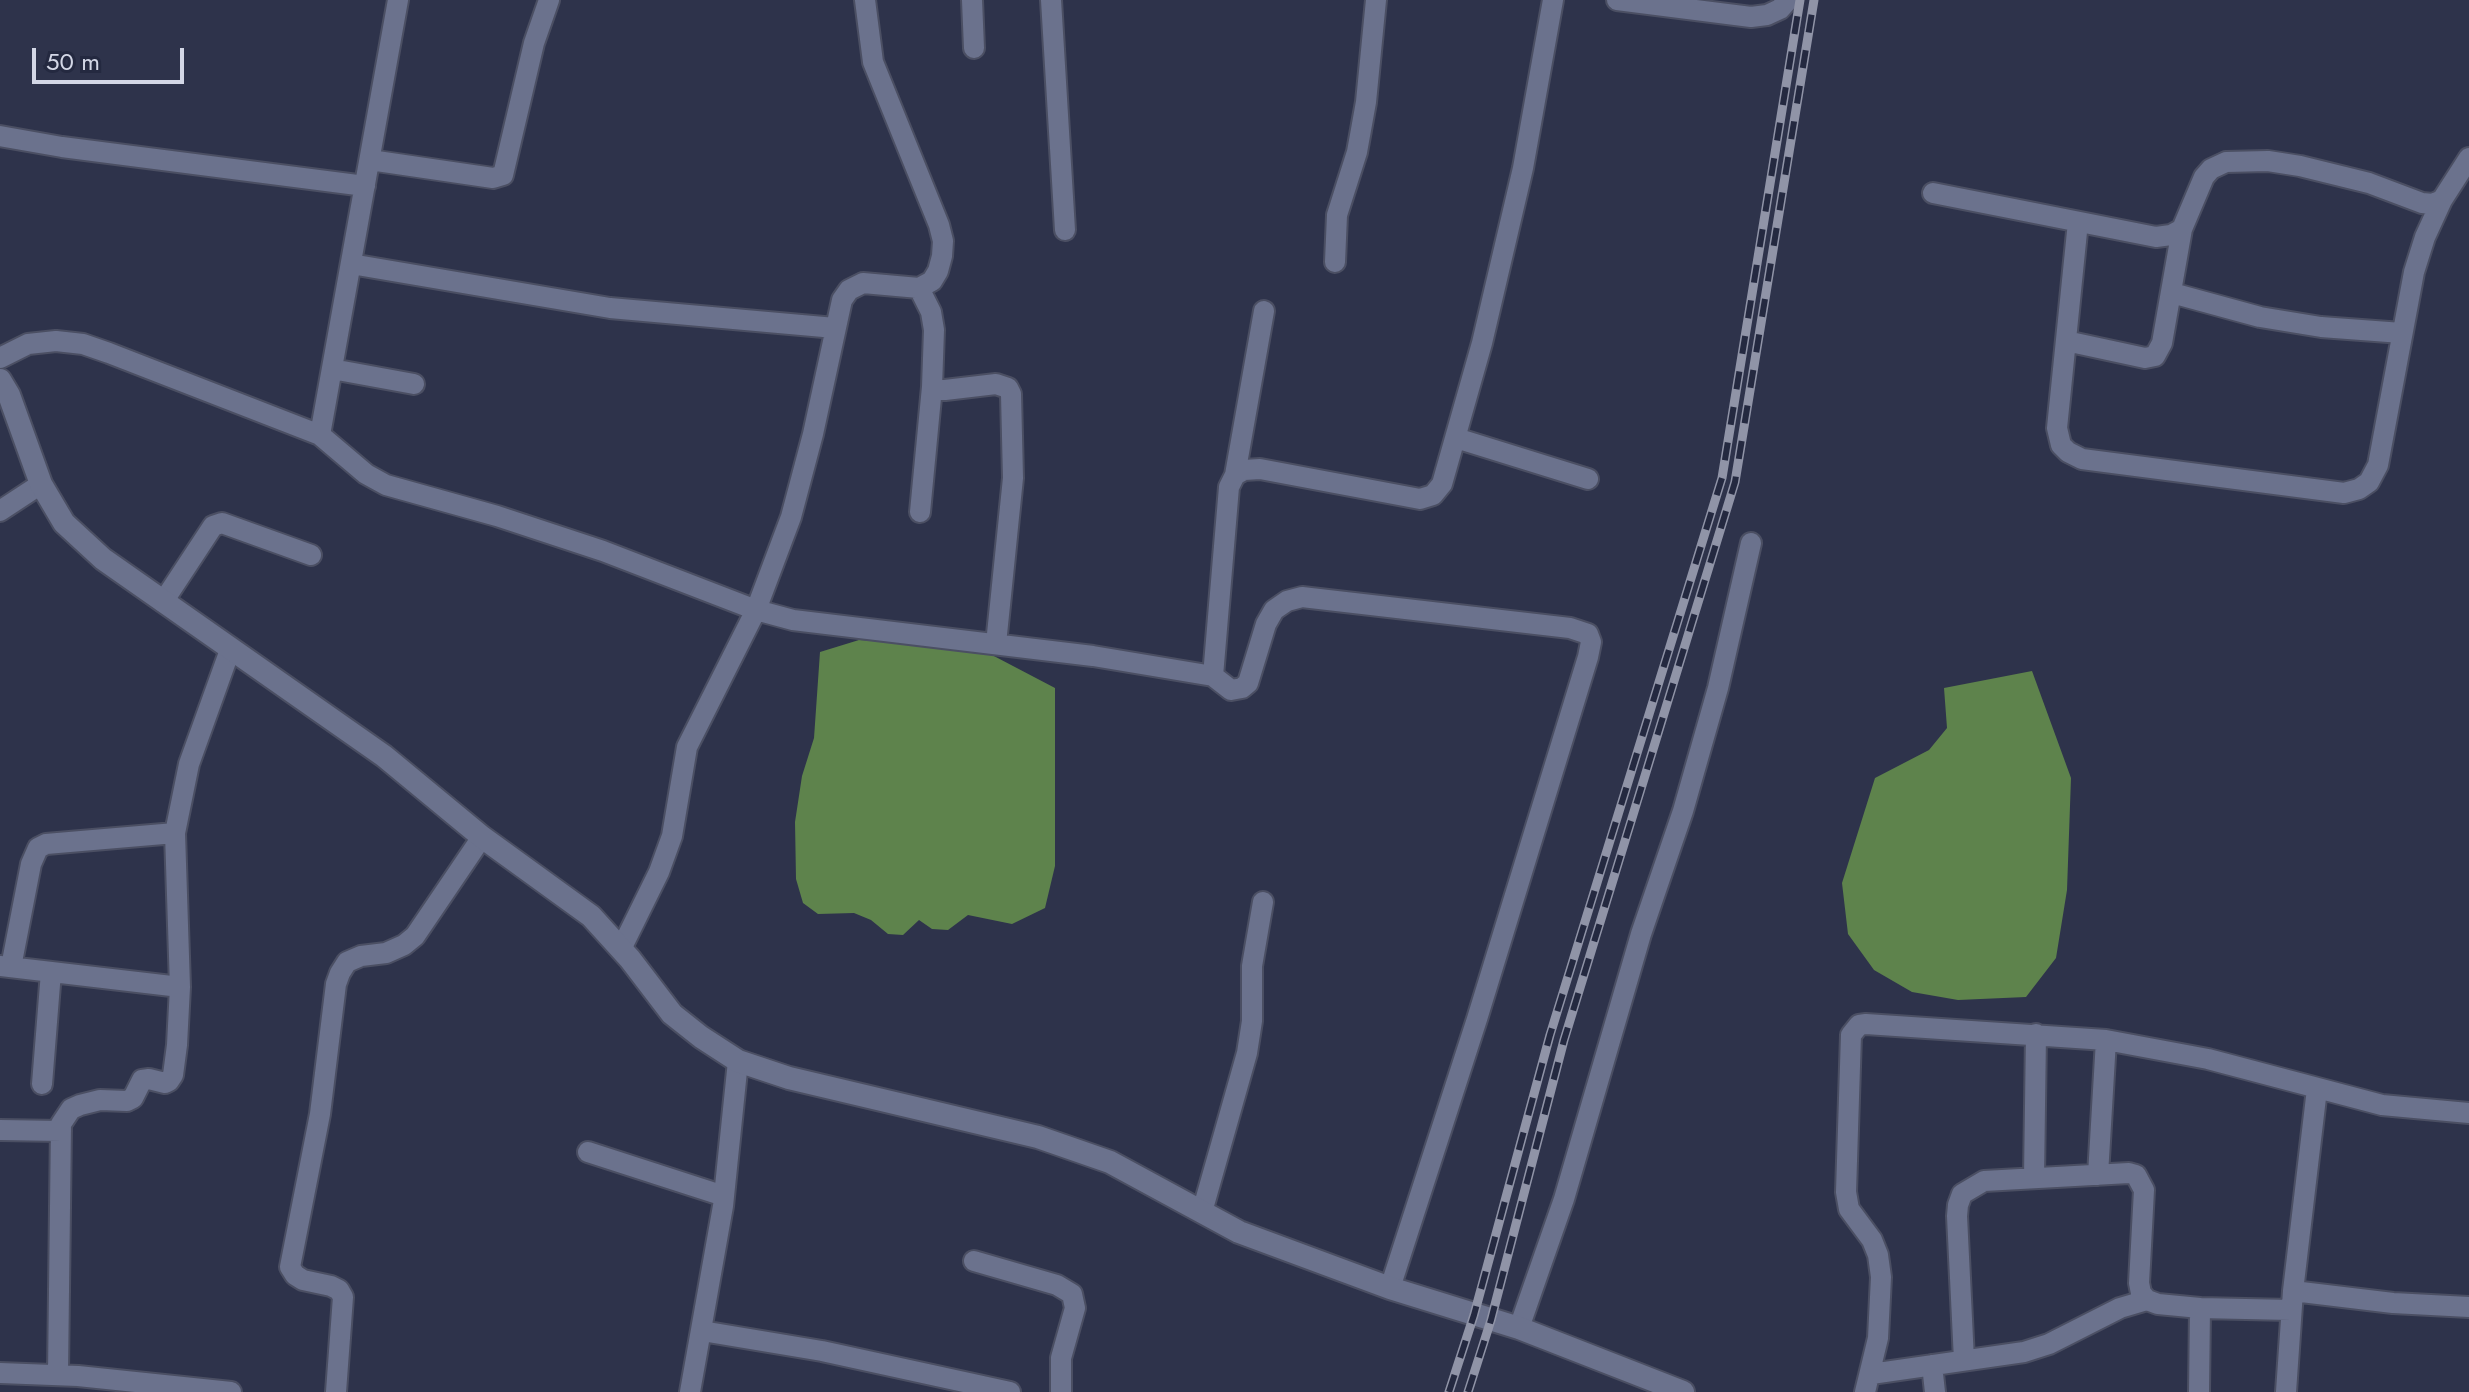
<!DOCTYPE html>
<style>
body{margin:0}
#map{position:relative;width:2469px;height:1392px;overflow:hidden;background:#2e334b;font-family:Jost,sans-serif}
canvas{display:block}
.scale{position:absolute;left:32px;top:48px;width:152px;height:36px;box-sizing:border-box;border:4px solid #d3d7e6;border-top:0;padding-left:10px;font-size:24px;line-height:28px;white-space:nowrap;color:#d3d7e6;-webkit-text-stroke:6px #242940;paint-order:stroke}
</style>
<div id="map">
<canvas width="2469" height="1392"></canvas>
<div class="scale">50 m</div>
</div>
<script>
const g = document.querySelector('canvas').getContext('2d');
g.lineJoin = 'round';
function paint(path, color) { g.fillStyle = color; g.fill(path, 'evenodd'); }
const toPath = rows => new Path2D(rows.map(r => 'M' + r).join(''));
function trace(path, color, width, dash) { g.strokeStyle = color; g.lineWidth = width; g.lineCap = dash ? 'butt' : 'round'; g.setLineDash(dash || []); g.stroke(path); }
paint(toPath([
 [859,640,935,643,992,655,1055,688,1055,866,1045,908,1012,924,968,915,948,930,932,929,919,920,903,935,888,934,871,920,854,913,818,914,803,903,796,879,795,822,802,776,814,738,820,652],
 [2032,671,2071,778,2067,890,2056,958,2026,997,1958,1000,1912,992,1874,970,1848,934,1842,883,1875,778,1929,750,1947,728,1944,688]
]), '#5e834c');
const minor = toPath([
 [972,0,974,48],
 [1051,0,1065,230],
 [1617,0,1751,17,1767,15,1780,9,1788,0],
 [0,136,62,147,365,186],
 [370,160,493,178,503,175,534,43,549,0],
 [1933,193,2156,237,2171,235,2182,229,2204,177,2211,169,2226,162,2268,161,2300,166,2369,183,2422,203,2433,204,2442,200,2469,158],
 [2078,222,2057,428,2061,445,2068,452,2082,459,2344,493,2359,489,2369,482,2378,465,2414,272,2425,237,2442,200],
 [1335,262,1337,215,1357,152,1366,102,1376,0],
 [351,264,610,308,835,328],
 [919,288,931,312,934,330,932,387,936,390,945,390,996,384,1008,388,1011,394,1013,478,996,644],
 [2172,293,2260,317,2321,327,2402,333],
 [2066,341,2145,358,2155,356,2162,343,2182,229],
 [0,358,28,344,56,341,83,344,109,353,320,435,366,474,386,485,497,516,603,551,756,610,793,620,1093,656,1213,676,1231,690,1242,688,1248,683,1266,624,1274,610,1287,601,1302,597,1570,628,1588,634,1591,642,1588,657,1477,1019,1390,1288],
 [332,369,414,384],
 [320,435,398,0],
 [1456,438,1588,479],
 [1235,475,1264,311],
 [0,511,41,484],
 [920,512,932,387],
 [163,602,213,526,222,523,311,555],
 [1213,676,1229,487,1235,475,1244,470,1260,469,1420,499,1433,495,1442,484,1482,343,1523,168,1553,0],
 [621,949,659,872,672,836,687,747,756,610,791,517,813,434,842,300,849,290,863,283,919,288,932,281,938,271,942,256,943,241,939,225,873,62,865,0],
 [0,966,180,987],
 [11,967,31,864,38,848,46,844,175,833],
 [42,1084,51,972],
 [2317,1089,2293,1291,2393,1303,2469,1307],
 [0,1130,61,1131],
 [588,1152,724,1196],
 [2098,1175,2106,1040],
 [2034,1178,2036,1034],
 [1202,1212,1247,1053,1252,1021,1252,966,1263,902],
 [974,1261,1057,1285,1072,1294,1075,1308,1061,1358,1061,1392],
 [2200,1308,2291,1310],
 [1519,1328,1564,1199,1641,934,1683,811,1718,688,1751,543],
 [702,1331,822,1351,1010,1392],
 [1964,1360,1957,1216,1958,1205,1962,1194,1984,1181,2129,1173,2136,1175,2144,1190,2139,1283,2141,1293,2147,1300,2158,1304,2200,1308,2199,1392],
 [1932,1365,1935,1392],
 [0,1373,78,1376,231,1392],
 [58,1374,61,1124,71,1109,80,1105,100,1100,127,1101,133,1098,142,1080,149,1079,165,1083,169,1081,173,1075,177,1045,180,987,175,833,189,764,230,650],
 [1871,1374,2024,1352,2049,1344,2120,1308,2147,1300],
 [336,1392,343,1297,339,1290,331,1286,303,1280,295,1275,290,1267,320,1114,336,984,340,973,347,962,361,956,386,953,404,945,415,936,482,837],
 [690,1392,723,1206,738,1061],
 [1865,1392,1878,1338,1881,1277,1878,1255,1872,1240,1849,1209,1846,1192,1851,1035,1859,1025,1866,1024,2106,1040,2208,1059,2382,1105,2469,1113],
 [2286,1392,2293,1291]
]);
const tertiary = toPath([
 [0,380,9,395,41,484,64,523,103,559,384,756,482,837,591,916,630,959,672,1014,701,1037,738,1061,789,1078,1038,1137,1110,1162,1239,1232,1390,1288,1519,1328,1683,1392]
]);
trace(minor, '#4b4f63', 24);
trace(tertiary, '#4b4f63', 26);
trace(minor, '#6b728d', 20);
trace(tertiary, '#6b728d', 22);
const rail = toPath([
 [1449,1392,1474,1315,1550,1035,1722,478,1800,0],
 [1468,1392,1491,1320,1564,1040,1735,482,1814,0]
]);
trace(rail, '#9094a7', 9);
trace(rail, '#242940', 6, [18]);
</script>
